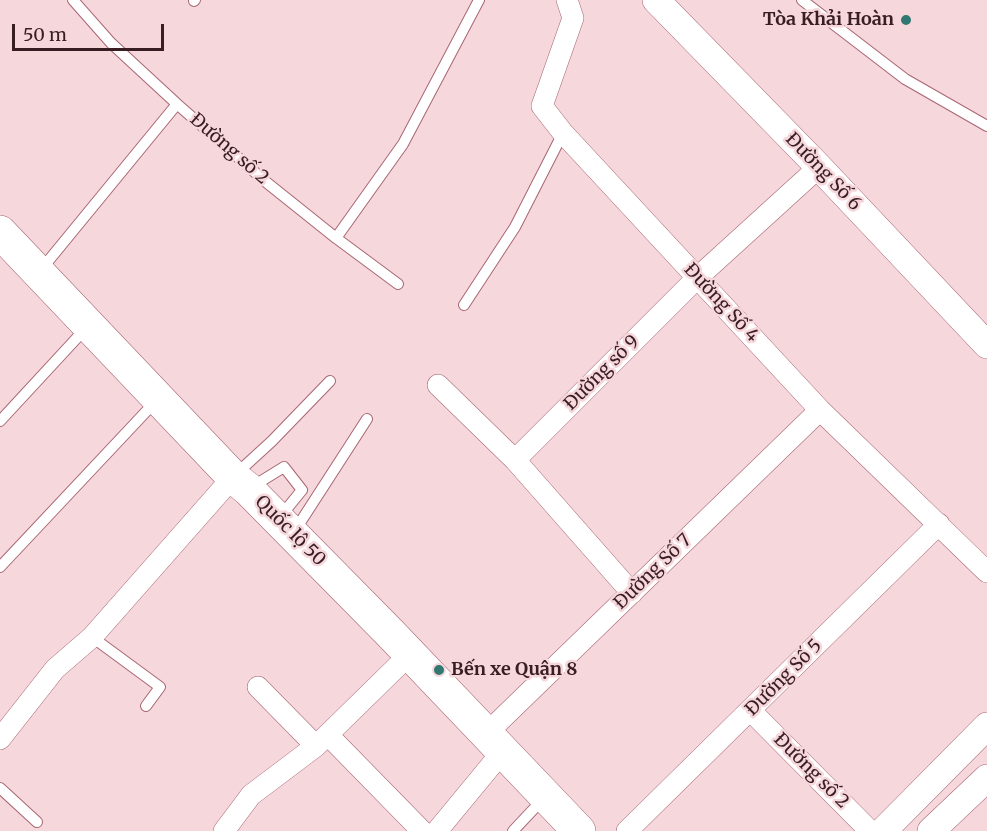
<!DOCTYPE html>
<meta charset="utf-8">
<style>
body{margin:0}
#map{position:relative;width:987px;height:831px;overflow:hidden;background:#f6d7dc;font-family:Merriweather,serif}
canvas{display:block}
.scale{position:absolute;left:12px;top:24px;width:152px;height:27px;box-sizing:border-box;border:3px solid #381d23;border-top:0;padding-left:8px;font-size:18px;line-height:21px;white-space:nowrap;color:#381d23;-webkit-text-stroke:4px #f6d7dc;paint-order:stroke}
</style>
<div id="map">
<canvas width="987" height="831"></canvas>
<div class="scale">50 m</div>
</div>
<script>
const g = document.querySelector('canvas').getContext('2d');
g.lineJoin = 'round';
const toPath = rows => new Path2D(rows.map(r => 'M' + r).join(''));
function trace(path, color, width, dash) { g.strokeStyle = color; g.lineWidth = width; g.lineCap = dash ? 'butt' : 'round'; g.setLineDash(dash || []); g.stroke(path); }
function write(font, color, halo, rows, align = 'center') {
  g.font = font + ' Merriweather,serif'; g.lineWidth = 5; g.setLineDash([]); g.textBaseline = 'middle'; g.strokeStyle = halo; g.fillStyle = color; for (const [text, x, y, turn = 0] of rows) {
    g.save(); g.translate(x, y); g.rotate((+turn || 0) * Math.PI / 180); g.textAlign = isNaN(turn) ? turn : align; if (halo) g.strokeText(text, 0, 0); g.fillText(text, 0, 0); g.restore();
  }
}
const service = toPath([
 [73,0,111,43,177,104,266,182,336,238,398,284],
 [802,0,905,79,987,126],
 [194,1,195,0],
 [336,238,403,144,479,0],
 [40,271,177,104],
 [464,305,515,227,563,133],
 [0,421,87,327],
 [236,474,272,441,330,381],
 [250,488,284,467,302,490,280,517],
 [294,532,367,419],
 [0,567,156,401],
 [92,637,160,687,146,706],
 [0,788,37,822],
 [513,831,544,798]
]);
const minor = toPath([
 [567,0,573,18,542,106,563,133,820,410,987,572],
 [438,385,515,460],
 [632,593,515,460,697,278,819,167],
 [258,687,316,746],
 [751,711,870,831],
 [486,734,820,410],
 [328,735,422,831],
 [0,739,55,669,92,637,233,477],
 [224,831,251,795,316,746,410,654],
 [437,831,503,751],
 [627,831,939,524]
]);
const tertiary = toPath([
 [656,0,819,167,987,345],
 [883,831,987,726],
 [931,831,987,778]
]);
const primary = toPath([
 [0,232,233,477,248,489,391,634,579,831]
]);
trace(service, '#a86573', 12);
trace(minor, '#a86573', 22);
trace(tertiary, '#a86573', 28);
trace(primary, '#a86573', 34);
trace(service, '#fff', 10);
trace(minor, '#fff', 21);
trace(tertiary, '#fff', 27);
trace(primary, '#fff', 33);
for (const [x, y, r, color] of [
 [906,20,6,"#307871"],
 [439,670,6,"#307871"]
]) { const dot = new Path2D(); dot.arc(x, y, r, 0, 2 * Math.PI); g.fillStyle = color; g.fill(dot); trace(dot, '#f6d7dc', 2); }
write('bold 18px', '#381d23', '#f6d7dc', [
 ["Tòa Khải Hoàn",894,20],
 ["Bến xe Quận 8",451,670,"left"]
], 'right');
write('18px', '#381d23', '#f6d7dc', [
 ["Đường số 2",229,149,41],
 ["Đường Số 6",823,172,46],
 ["Đường Số 4",721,303,47],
 ["Đường số 9",602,373,-45],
 ["Quốc lộ 50",290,531,45],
 ["Đường Số 7",653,572,-44],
 ["Đường Số 5",784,678,-45],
 ["Đường số 2",811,771,45]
]);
</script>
